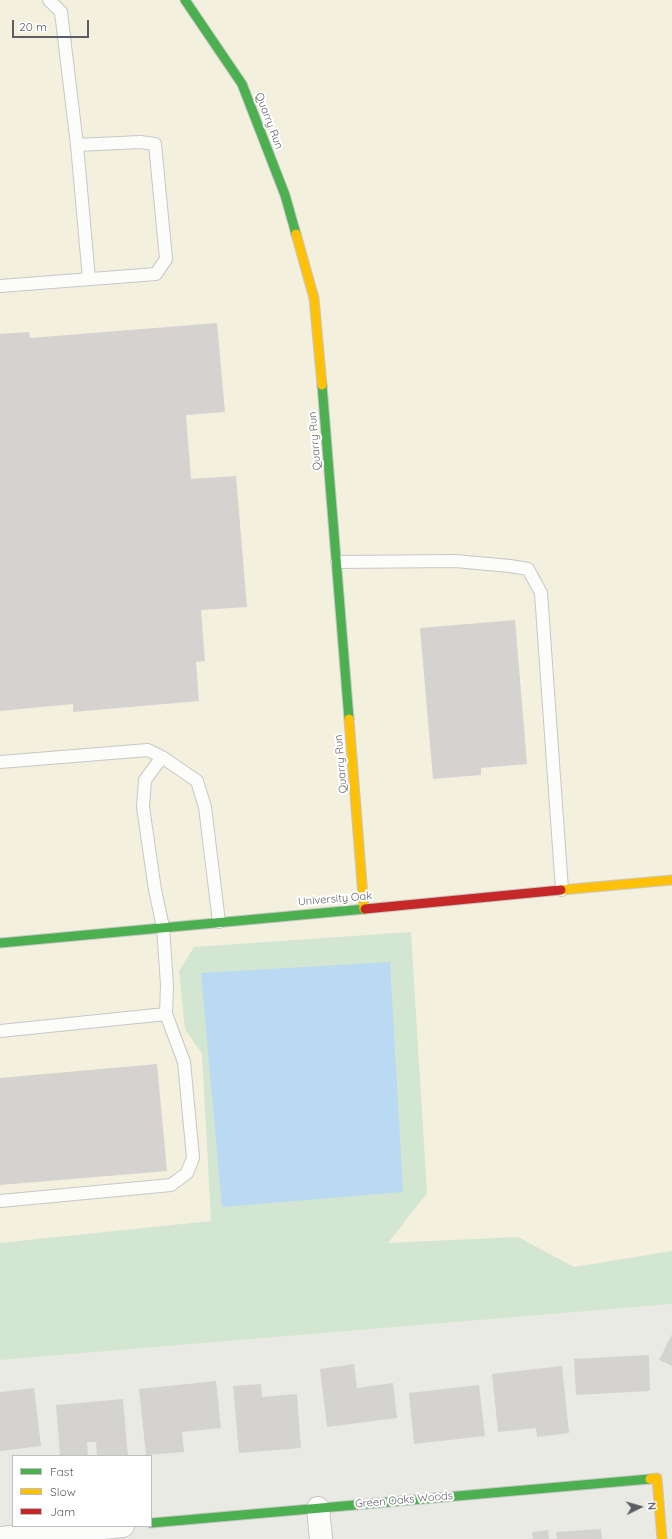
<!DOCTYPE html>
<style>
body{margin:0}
#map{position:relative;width:672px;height:1539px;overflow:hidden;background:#eaeae5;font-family:Quicksand,sans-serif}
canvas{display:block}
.legend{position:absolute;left:12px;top:1455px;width:140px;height:72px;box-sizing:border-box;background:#fff;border:1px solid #bdbfc0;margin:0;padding:5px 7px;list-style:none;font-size:12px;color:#5b5e62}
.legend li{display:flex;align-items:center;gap:8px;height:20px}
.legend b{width:20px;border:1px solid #bdbfc0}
.north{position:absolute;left:620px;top:1487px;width:40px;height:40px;-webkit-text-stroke:3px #fff;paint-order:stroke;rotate:85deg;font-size:11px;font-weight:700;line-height:16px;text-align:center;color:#5b5e62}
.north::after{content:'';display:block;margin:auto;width:14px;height:18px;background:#5b5e62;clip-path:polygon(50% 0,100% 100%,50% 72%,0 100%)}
.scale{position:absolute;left:12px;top:20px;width:77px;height:18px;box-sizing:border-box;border:2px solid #5b5e62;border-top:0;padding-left:5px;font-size:12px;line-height:14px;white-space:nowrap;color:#5b5e62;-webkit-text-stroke:3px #fff;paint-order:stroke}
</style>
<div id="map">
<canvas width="672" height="1539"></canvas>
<ul class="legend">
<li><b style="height:5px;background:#4caf50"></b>Fast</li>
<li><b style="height:5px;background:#ffc107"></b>Slow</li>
<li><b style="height:5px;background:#c62828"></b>Jam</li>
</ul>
<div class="north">N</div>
<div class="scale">20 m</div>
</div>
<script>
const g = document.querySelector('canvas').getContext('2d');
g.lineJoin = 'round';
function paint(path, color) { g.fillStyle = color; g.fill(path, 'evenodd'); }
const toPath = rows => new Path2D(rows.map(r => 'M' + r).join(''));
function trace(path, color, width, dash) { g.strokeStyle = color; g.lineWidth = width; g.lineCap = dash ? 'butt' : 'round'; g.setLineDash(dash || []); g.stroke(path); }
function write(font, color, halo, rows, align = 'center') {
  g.font = font + ' Quicksand,sans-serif'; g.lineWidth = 4; g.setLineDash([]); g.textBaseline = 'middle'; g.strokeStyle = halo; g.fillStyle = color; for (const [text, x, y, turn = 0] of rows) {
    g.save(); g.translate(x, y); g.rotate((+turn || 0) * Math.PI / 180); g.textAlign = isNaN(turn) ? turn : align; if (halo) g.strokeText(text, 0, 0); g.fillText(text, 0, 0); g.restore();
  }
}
paint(toPath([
 [0,0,672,0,672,1304,0,1360]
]), '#f3f0de');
paint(toPath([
 [411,932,427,1193,388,1243,518,1237,574,1267,672,1251,672,1304,0,1360,0,1243,211,1221,202,1054,185,1029,179,971,194,947]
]), '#d3e6d1');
paint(toPath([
 [390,962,403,1192,222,1207,201,973]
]), '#bad9f3');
paint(toPath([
 [217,323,225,412,186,415,191,479,236,476,247,607,201,610,205,661,196,662,199,701,73,712,73,704,0,711,0,334,29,332,30,338],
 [515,620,527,764,481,768,481,775,433,779,420,628],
 [157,1064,167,1171,0,1185,0,1078],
 [672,1334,672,1366,659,1360],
 [649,1355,650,1391,576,1395,574,1359],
 [354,1364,357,1388,393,1383,397,1418,327,1427,320,1369],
 [562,1366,569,1433,537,1437,536,1428,498,1432,492,1374],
 [216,1381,221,1428,182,1432,184,1452,146,1455,139,1389],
 [261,1384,262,1397,297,1394,301,1448,239,1453,233,1386],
 [479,1385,485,1436,414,1444,409,1393],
 [34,1388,41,1446,0,1451,0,1392],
 [123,1399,128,1456,97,1456,96,1442,87,1442,88,1456,60,1456,56,1405],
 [601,1529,602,1539,557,1539,556,1532],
 [548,1530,549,1539,533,1539,532,1532]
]), '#d4d3d0');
const lane = toPath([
 [77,145,89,279],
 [0,286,156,274,166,259,155,144,140,142,77,145,61,12,49,0],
 [337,562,455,561,510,566,528,569,541,593,562,890],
 [0,762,148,750,162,757],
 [0,1031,166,1014],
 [0,1201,171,1185,187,1173,193,1158,184,1062,166,1014,167,985,163,927,155,890,143,807,145,780,162,757,197,781,205,807,219,922]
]);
const street = toPath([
 [318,1508,321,1539],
 [0,1538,123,1526]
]);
const fast = toPath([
 [185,0,242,84,285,195,296,234],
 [322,385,349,719],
 [0,943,365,909],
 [151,1523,650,1479]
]);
const slow = toPath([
 [296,234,314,298,322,385],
 [349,719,364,909],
 [561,890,672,880],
 [650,1479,657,1478,662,1539]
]);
const jam = toPath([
 [365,909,561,890]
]);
trace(lane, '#c7c7c7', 14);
trace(street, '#c7c7c7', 24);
trace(fast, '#c6c7c5', 11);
trace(slow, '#c6c7c5', 11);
trace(jam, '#c6c7c5', 11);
trace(lane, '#fcfcfb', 12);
trace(street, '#fcfcfb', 22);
trace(fast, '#4caf50', 9);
trace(slow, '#ffc107', 9);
trace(jam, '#c62828', 9);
write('11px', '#5b5e62', '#fff', [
 ["Quarry Run",269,121,69],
 ["Quarry Run",315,441,-95],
 ["Quarry Run",341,764,-95],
 ["University Oak",335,899,-5],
 ["Green Oaks Woods",404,1500,-5]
]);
</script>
